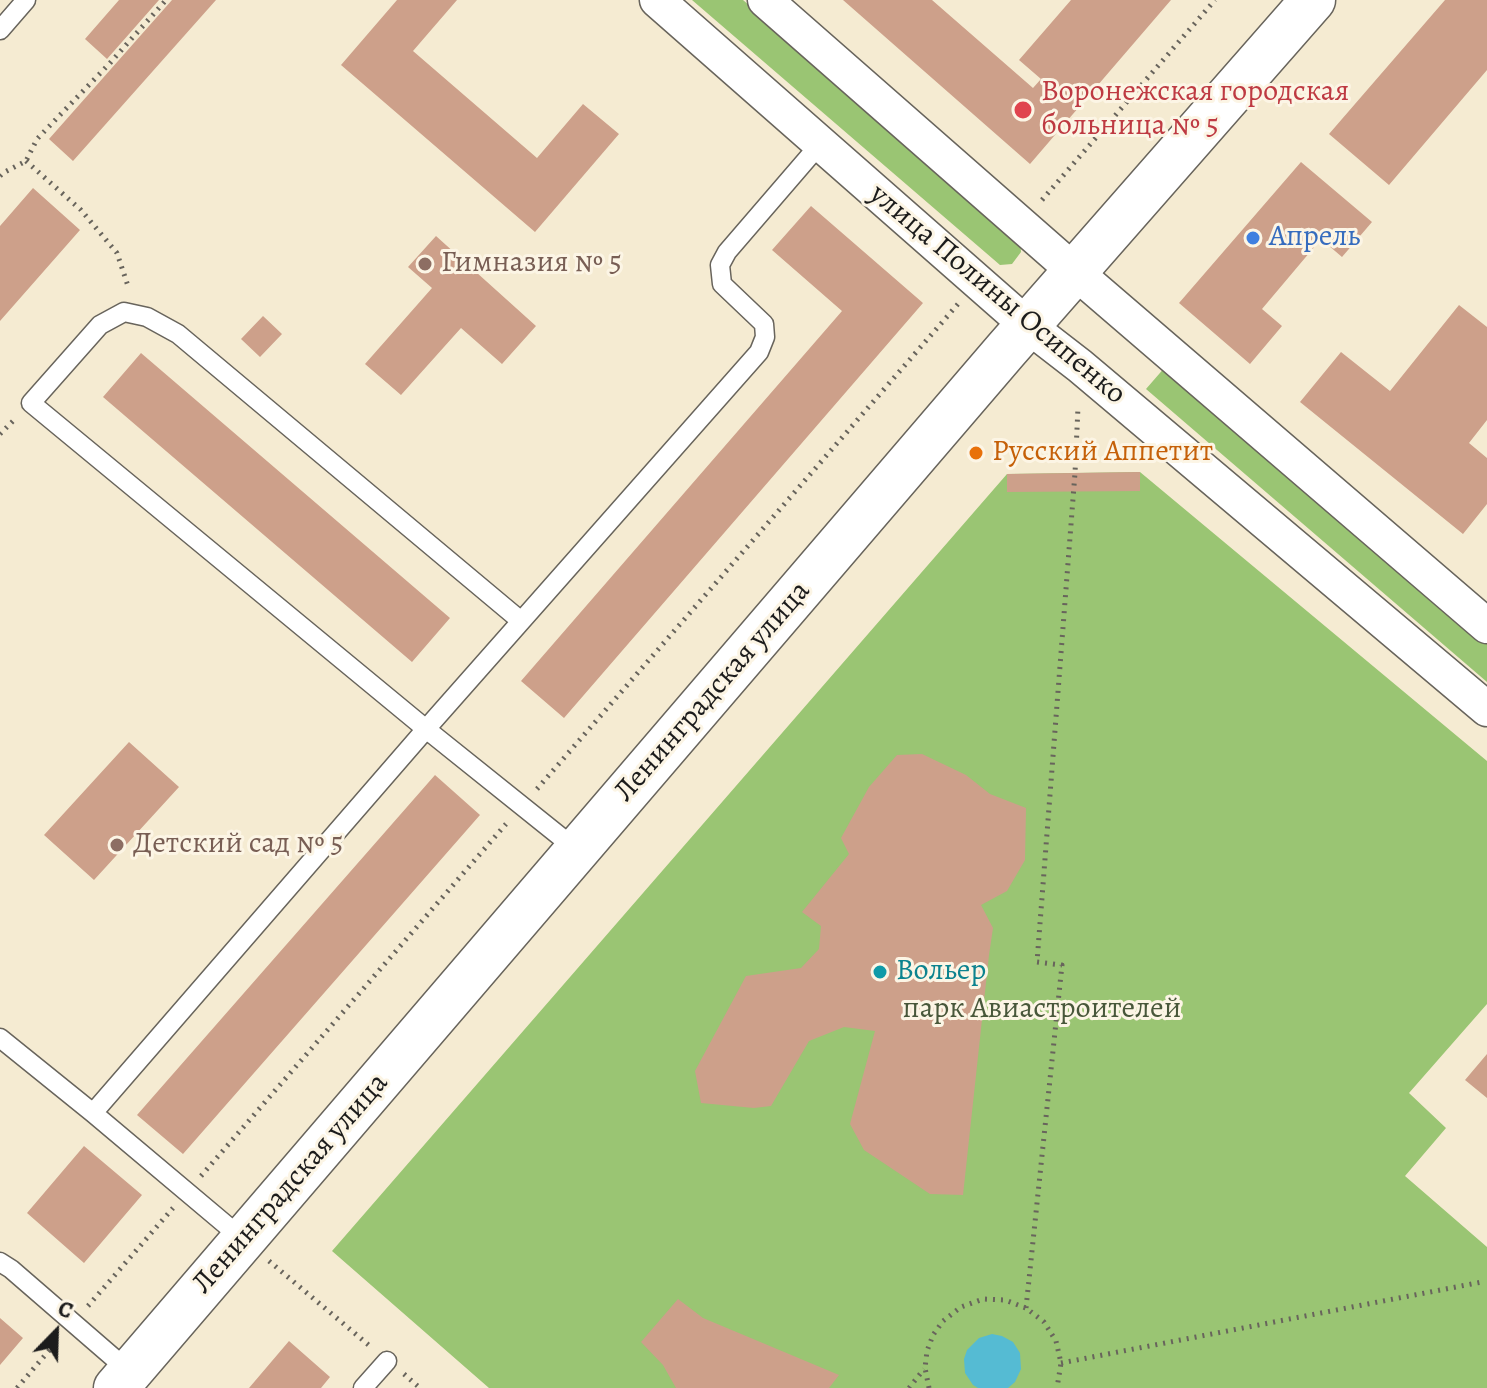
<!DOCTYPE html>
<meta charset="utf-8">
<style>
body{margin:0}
#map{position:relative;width:1487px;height:1388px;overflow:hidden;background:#f5ebd2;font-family:Alegreya,serif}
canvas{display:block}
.north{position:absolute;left:16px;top:1292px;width:80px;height:80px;-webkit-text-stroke:6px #fcf5e5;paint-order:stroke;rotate:23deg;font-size:22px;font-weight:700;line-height:32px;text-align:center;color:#1c1c1c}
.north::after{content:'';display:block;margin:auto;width:28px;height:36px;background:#1c1c1c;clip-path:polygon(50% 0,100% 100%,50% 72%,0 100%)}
</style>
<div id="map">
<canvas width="1487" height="1388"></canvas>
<div class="north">С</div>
</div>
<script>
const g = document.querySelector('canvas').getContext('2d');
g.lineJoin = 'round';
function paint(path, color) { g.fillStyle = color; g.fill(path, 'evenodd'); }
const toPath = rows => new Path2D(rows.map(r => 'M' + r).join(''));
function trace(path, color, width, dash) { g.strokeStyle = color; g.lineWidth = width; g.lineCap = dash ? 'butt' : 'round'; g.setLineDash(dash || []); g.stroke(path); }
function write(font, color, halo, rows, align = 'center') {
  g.font = font + ' Alegreya,serif'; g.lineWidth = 6; g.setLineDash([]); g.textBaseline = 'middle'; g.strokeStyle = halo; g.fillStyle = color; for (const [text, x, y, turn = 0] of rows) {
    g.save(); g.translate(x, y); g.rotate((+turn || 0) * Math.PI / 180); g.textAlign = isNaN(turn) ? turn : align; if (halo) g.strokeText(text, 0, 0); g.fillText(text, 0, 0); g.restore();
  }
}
paint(toPath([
 [692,0,743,0,1020,239,1021,252,1012,264,1000,265],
 [1166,366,1487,642,1487,682,1146,389],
 [1140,472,1487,761,1487,1004,1409,1093,1446,1128,1405,1176,1487,1247,1487,1388,489,1388,332,1251,1007,474]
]), '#9ac573');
paint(toPath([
 [992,1334,1002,1336,1013,1342,1020,1353,1021,1369,1015,1382,1008,1388,978,1388,973,1385,965,1373,964,1359,967,1350,979,1338]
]), '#55bbd3');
paint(toPath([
 [119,0,159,0,107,59,85,39],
 [172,0,216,0,73,161,49,139],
 [397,0,457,0,413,51,537,158,583,104,619,134,535,232,341,65],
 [843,0,932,0,1033,88,1041,79,1019,60,1071,0,1171,0,1030,164],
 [1445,0,1487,0,1487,70,1389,185,1329,134],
 [1301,162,1372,222,1342,257,1321,239,1262,309,1282,326,1250,364,1179,303],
 [33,188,80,230,0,321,0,226],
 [811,206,923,303,564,718,521,681,842,311,772,250],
 [436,236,536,326,502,364,461,328,401,395,365,364,432,288,408,267],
 [1459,305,1487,327,1487,420,1469,443,1487,458,1487,504,1463,534,1300,402,1341,352,1390,391],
 [263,316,282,334,260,357,241,339],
 [141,353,450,618,412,662,103,397],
 [1140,472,1140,491,1007,492,1007,474],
 [129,742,179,787,94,880,44,835],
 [922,754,966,775,990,794,1026,808,1025,860,1007,891,981,905,993,928,989,955,963,1195,930,1194,864,1150,850,1124,875,1031,844,1027,809,1041,771,1106,754,1108,701,1103,695,1071,746,976,801,968,819,949,821,926,802,912,849,854,841,838,869,787,897,755],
 [435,775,480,815,183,1154,137,1115],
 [1487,1054,1487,1098,1465,1080],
 [84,1146,142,1195,84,1263,27,1213],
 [678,1299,703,1318,839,1375,829,1388,676,1388,663,1365,641,1342],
 [0,1318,23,1338,0,1365],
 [289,1341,330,1377,321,1388,249,1388]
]), '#cda08a');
const lane = toPath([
 [0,30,26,0],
 [521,621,178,334,147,317,124,312,100,325,31,403,426,729,577,850],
 [0,1038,93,1113,244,1240],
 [93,1113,426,729,759,352,765,337,764,324,722,284,720,265,727,252,820,144],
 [0,1262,11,1269,130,1372],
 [363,1388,387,1361]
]);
const street = toPath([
 [657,0,1027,325,1080,366,1487,709],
 [765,0,1074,271,1487,626]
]);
const secondary = toPath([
 [116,1388,1006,350,1313,0]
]);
trace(lane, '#68645c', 21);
trace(street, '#68645c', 37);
trace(secondary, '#68645c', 47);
trace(toPath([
 [26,161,81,210,117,253,129,289],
 [0,176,3,173,26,161,37,139,110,63,166,0],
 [1042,200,1215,0],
 [0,434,16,418],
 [537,789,958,304],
 [201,1176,506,824],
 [269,1261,371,1347],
 [88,1306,173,1208],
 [1026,1308,1062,965,1037,962,1075,473,1078,407],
 [1061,1363,1482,1282],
 [404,1374,420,1388],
 [17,1388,58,1340],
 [909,1388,924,1369],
 [929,1388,925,1368,927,1351,933,1335,943,1321,961,1307,983,1299,1005,1300,1026,1308,1044,1322,1056,1341,1061,1363,1057,1388]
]), '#68645c', 5, [2, 6]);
trace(lane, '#fff', 18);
trace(street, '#fff', 34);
trace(secondary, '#fff', 44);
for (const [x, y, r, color] of [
 [1023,110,10,"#e0444e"],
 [1253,238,8,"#3f7fe0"],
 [425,264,8,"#8d6e63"],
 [976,453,8,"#e8710a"],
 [117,845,8,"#8d6e63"],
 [880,972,8,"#0f9aa8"]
]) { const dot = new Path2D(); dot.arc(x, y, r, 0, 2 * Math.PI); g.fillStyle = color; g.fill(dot); trace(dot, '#fcf5e5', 3); }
write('30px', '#be3a42', '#fcf5e5', [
 ["Воронежская городская",1041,93],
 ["больница № 5",1041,127]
], 'left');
write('30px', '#366cbe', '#fcf5e5', [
 ["Апрель",1269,238]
], 'left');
write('30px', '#785e54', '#fcf5e5', [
 ["Гимназия № 5",441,264],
 ["Детский сад № 5",133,845]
], 'left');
write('30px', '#1c1c1c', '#fcf5e5', [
 ["улица Полины Осипенко",997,295,40],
 ["Ленинградская улица",713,692,-49],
 ["Ленинградская улица",291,1184,-49]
]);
write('30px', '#c56008', '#fcf5e5', [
 ["Русский Аппетит",992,453]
], 'left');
write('30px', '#0d838f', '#fcf5e5', [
 ["Вольер",896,972]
], 'left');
write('30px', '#48573a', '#fcf5e5', [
 ["парк Авиастроителей",1042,1010]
]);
</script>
